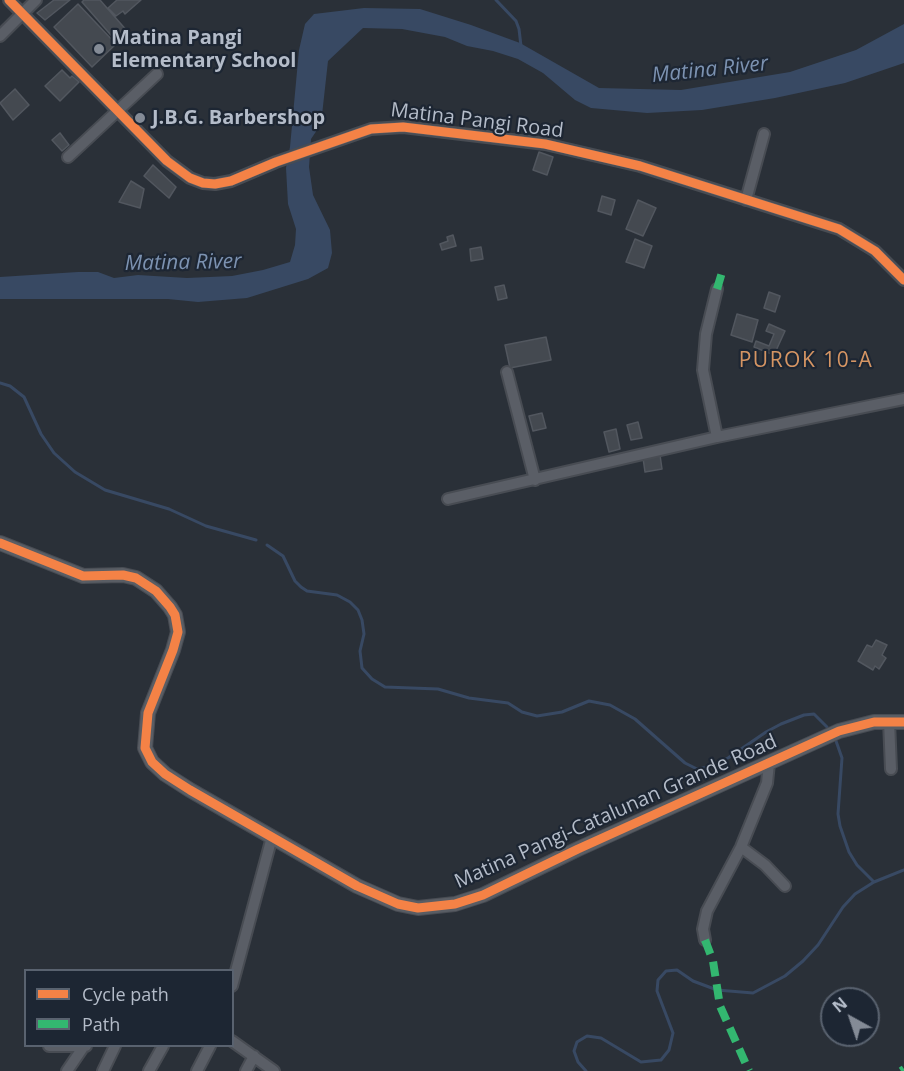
<!DOCTYPE html>
<style>
body{margin:0}
#map{position:relative;width:904px;height:1071px;overflow:hidden;background:#2a3038;font-family:"Open Sans",sans-serif}
canvas{display:block}
.legend{position:absolute;left:24px;top:969px;width:210px;height:78px;box-sizing:border-box;background:#1d2633;border:2px solid #59626f;margin:0;padding:8px 10px;list-style:none;font-size:18px;color:#b4bcc9}
.legend li{display:flex;align-items:center;gap:12px;height:30px}
.legend b{width:30px;border:2px solid #59626f}
.north{position:absolute;left:820px;top:987px;width:60px;height:60px;box-sizing:border-box;background:#1d2633;border:2px solid #59626f;border-radius:50%;rotate:320deg;font-size:16px;font-weight:700;line-height:24px;text-align:center;color:#b4bcc9}
.north::after{content:'';display:block;margin:auto;width:21px;height:27px;background:#848b96;clip-path:polygon(50% 0,100% 100%,50% 72%,0 100%)}
</style>
<div id="map">
<canvas width="904" height="1071"></canvas>
<ul class="legend">
<li><b style="height:8px;background:#f48246"></b>Cycle path</li>
<li><b style="height:8px;background:#33b770"></b>Path</li>
</ul>
<div class="north">N</div>
</div>
<script>
const g = document.querySelector('canvas').getContext('2d');
g.lineJoin = 'round';
function paint(path, color) { g.fillStyle = color; g.fill(path, 'evenodd'); }
const toPath = rows => new Path2D(rows.map(r => 'M' + r).join(''));
function trace(path, color, width, dash) { g.strokeStyle = color; g.lineWidth = width; g.lineCap = dash ? 'butt' : 'round'; g.setLineDash(dash || []); g.stroke(path); }
function write(font, color, halo, rows, align = 'center') {
  g.font = font + ' "Open Sans",sans-serif'; g.lineWidth = 4.5; g.setLineDash([]); g.textBaseline = 'middle'; g.strokeStyle = halo; g.fillStyle = color; for (const [text, x, y, turn = 0] of rows) {
    g.save(); g.translate(x, y); g.rotate((+turn || 0) * Math.PI / 180); g.textAlign = isNaN(turn) ? turn : align; if (halo) g.strokeText(text, 0, 0); g.fillText(text, 0, 0); g.restore();
  }
}
paint(toPath([
 [364,8,420,9,471,25,520,43,599,88,681,90,790,72,856,50,904,24,904,63,845,83,775,98,702,110,647,113,591,108,575,100,543,73,518,59,493,51,467,46,445,37,402,29,363,28,328,61,321,124,311,139,309,167,313,195,330,230,332,253,328,268,308,279,247,298,198,302,168,299,0,299,0,277,78,272,98,272,114,278,138,275,187,278,232,276,263,270,290,262,295,245,296,229,288,204,286,168,290,147,299,50,305,24,314,14]
]), '#384963');
trace(toPath([
 [496,0,516,21,519,29,521,46],
 [0,383,10,386,24,397,41,434,54,453,75,472,105,490,169,509,206,526,256,540],
 [267,545,283,556,295,581,301,587,307,591,337,595,350,602,358,610,362,620,364,634,360,651,362,668,372,679,385,687,438,689,469,698,508,703,522,712,537,716,562,712,589,701,610,705,635,719,685,763,697,769,709,767,728,758,766,732,781,724,804,715,814,714,827,727],
 [836,741,842,758,838,814,840,826,849,852,857,865,874,882],
 [586,1071,578,1062,574,1051,577,1042,587,1036,601,1038,641,1062,661,1060,669,1050,673,1033,657,991,658,980,666,971,677,970,693,981,717,990,753,993,785,976,803,961,818,945,843,907,855,894,874,882,904,870]
]), '#384963', 3);
const building = toPath([
 [54,0,70,0,45,20,37,13,54,0],
 [84,0,100,0,128,32,117,42,82,2,84,0],
 [117,0,141,0,125,14,123,11,116,16,108,8,117,0],
 [78,4,116,44,92,67,54,27,78,4],
 [62,70,70,78,72,76,79,82,60,101,45,86,62,70],
 [15,89,29,105,13,120,0,103,15,89],
 [60,133,69,145,62,151,52,140,60,133],
 [539,152,553,157,547,175,533,170,539,152],
 [153,165,176,187,169,198,144,176,153,165],
 [131,181,144,189,140,208,119,202,131,181],
 [602,196,615,200,611,215,598,211,602,196],
 [638,200,656,208,643,236,626,229,638,200],
 [453,235,456,246,442,250,440,244,448,241,447,237,453,235],
 [635,239,652,246,644,268,626,262,635,239],
 [481,247,483,259,471,261,470,249,481,247],
 [504,285,507,298,498,300,495,287,504,285],
 [769,292,780,296,775,312,764,308,769,292],
 [737,314,758,320,752,342,731,335,737,314],
 [769,324,785,331,774,355,754,347,756,341,769,346,774,334,766,331,769,324],
 [546,337,551,360,510,368,505,345,546,337],
 [542,413,546,428,533,431,529,416,542,413],
 [638,422,642,438,631,440,627,425,638,422],
 [616,429,620,449,609,452,604,432,616,429],
 [660,455,662,469,645,472,643,458,660,455],
 [876,640,887,645,882,655,886,658,879,669,875,666,873,670,858,661,867,645,872,647,876,640]
]);
paint(building, '#444950');
trace(building, '#52575f', 1.5);
const street = toPath([
 [9,0,167,161,190,178,203,183,215,184,231,181,276,162,371,129,403,127,545,144,640,166,839,229,875,251,904,280],
 [0,36,36,0],
 [68,157,157,74],
 [746,200,764,134],
 [717,289,706,334,703,370,717,437],
 [507,372,535,480],
 [448,499,717,437,904,399],
 [889,721,891,769],
 [741,847,765,865,785,886],
 [705,940,703,929,707,911,741,847,767,783,769,763],
 [232,986,272,837],
 [232,1041,274,1071],
 [49,1046,86,1046],
 [67,1071,84,1046],
 [103,1071,115,1046],
 [149,1071,163,1046],
 [197,1071,210,1046],
 [246,1071,254,1056]
]);
const secondary = toPath([
 [0,543,83,576,123,575,136,578,156,591,170,607,175,615,178,632,173,650,148,713,145,748,152,762,165,774,190,790,357,886,398,904,418,908,455,904,483,895,578,849,839,731,874,722,904,722]
]);
trace(street, '#484c53', 14);
trace(secondary, '#484c53', 16);
trace(street, '#5a5e66', 10);
trace(secondary, '#595d64', 14);
trace(toPath([
 [717,289,723,269],
 [705,940,713,961,720,1006,749,1071],
 [901,1071,904,1069]
]), '#33b770', 8, [15, 8]);
trace(toPath([
 [9,0,167,161,190,178,203,183,215,184,231,181,276,162,371,129,403,127,545,144,640,166,839,229,875,251,904,280],
 [0,543,83,576,123,575,136,578,156,591,170,607,175,615,178,632,173,650,148,713,145,748,152,762,165,774,190,790,357,886,398,904,418,908,455,904,483,895,578,849,839,731,874,722,904,722]
]), '#f48246', 9);
for (const [x, y, r, color] of [
 [99,49,6,"#848b96"],
 [140,118,6,"#848b96"]
]) { const dot = new Path2D(); dot.arc(x, y, r, 0, 2 * Math.PI); g.fillStyle = color; g.fill(dot); trace(dot, '#1d2633', 2); }
write('bold 20px', '#b4bcc9', '#1d2633', [
 ["Matina Pangi",111,38],
 ["Elementary School",111,61],
 ["J.B.G. Barbershop",152,118]
], 'left');
write('20px', '#b4bcc9', '#1d2633', [
 ["Matina Pangi Road",477,121,7],
 ["Matina Pangi-Catalunan Grande Road",616,812,-24]
]);
write('italic 21px', '#7c92b1', '#1d2633', [
 ["Matina River",710,70,-6],
 ["Matina River",183,263,-1]
]);
g.letterSpacing = '1.5px';
write('21px', '#d59563', '#1d2633', [
 ["PUROK 10-A",806,361]
]);
g.letterSpacing = '0px';
</script>
